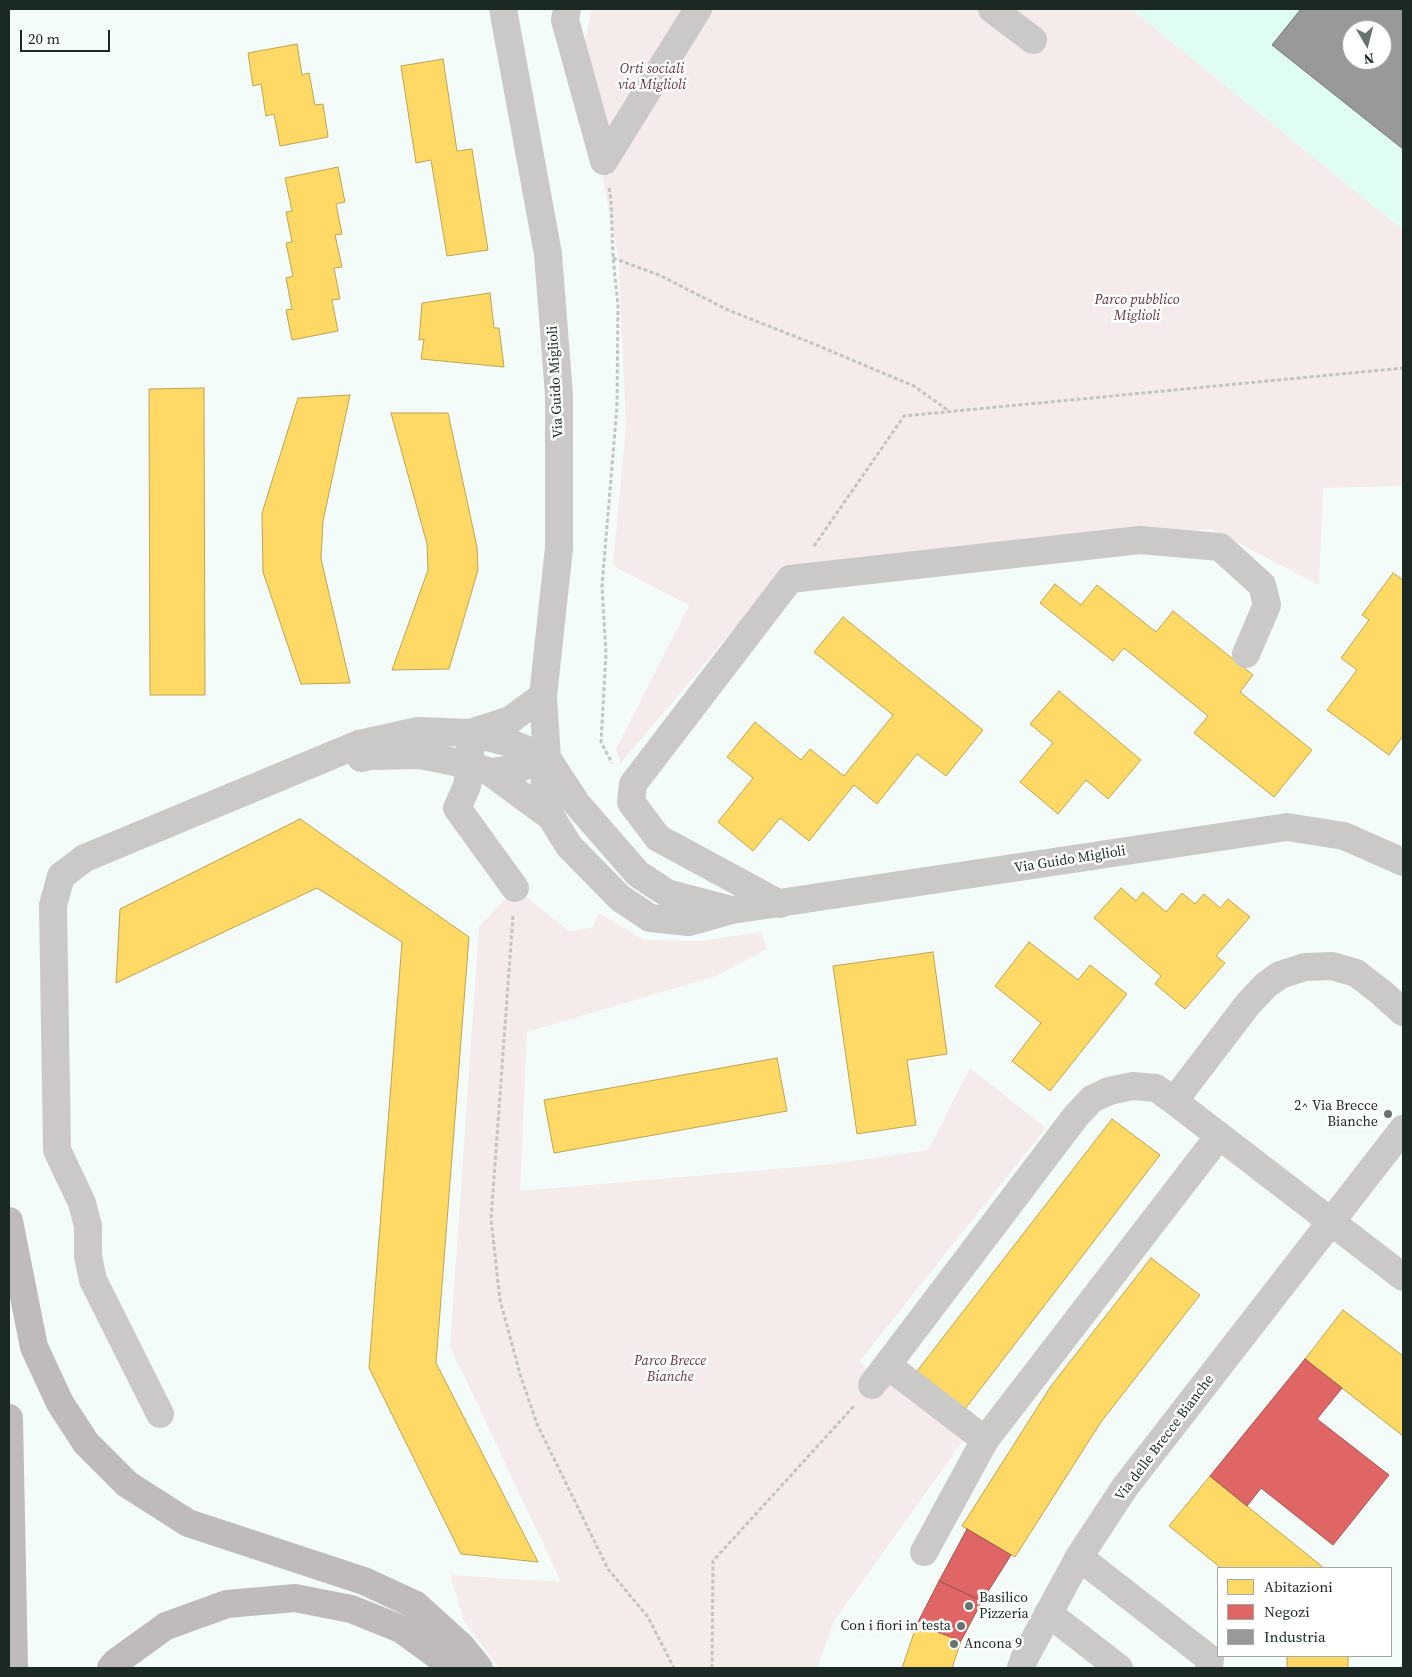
<!DOCTYPE html>
<style>
body{margin:0}
#map{position:relative;width:1412px;height:1677px;overflow:hidden;background:#f4fcf9;font-family:"Source Serif 4",serif}
canvas{display:block}
.frame{position:absolute;inset:0;border:10px solid #1b2925;pointer-events:none}
.legend{position:absolute;left:1217px;top:1567px;width:175px;height:90px;box-sizing:border-box;background:#fff;border:1px solid #a4a9a8;margin:0;padding:6px 9px;list-style:none;font-size:15px;color:#1b2925}
.legend li{display:flex;align-items:center;gap:10px;height:25px}
.legend b{width:25px;border:1px solid #a4a9a8}
.north{position:absolute;left:1342px;top:20px;width:50px;height:50px;box-sizing:border-box;background:#fff;border:1px solid #a4a9a8;border-radius:50%;rotate:172deg;font-size:14px;font-weight:700;line-height:20px;text-align:center;color:#1b2925}
.north::after{content:'';display:block;margin:auto;width:18px;height:22px;background:#67736f;clip-path:polygon(50% 0,100% 100%,50% 72%,0 100%)}
.scale{position:absolute;left:20px;top:30px;width:90px;height:22px;box-sizing:border-box;border:2px solid #1b2925;border-top:0;padding-left:6px;font-size:15px;line-height:18px;white-space:nowrap;color:#1b2925;-webkit-text-stroke:4px #fff;paint-order:stroke}
</style>
<div id="map">
<canvas width="1412" height="1677"></canvas>
<div class="frame"></div>
<ul class="legend">
<li><b style="height:14px;background:#ffd966"></b>Abitazioni</li>
<li><b style="height:14px;background:#e06666"></b>Negozi</li>
<li><b style="height:14px;background:#999"></b>Industria</li>
</ul>
<div class="north">N</div>
<div class="scale">20 m</div>
</div>
<script>
const g = document.querySelector('canvas').getContext('2d');
g.lineJoin = 'round';
function paint(path, color) { g.fillStyle = color; g.fill(path, 'evenodd'); }
const toPath = rows => new Path2D(rows.map(r => 'M' + r).join(''));
function trace(path, color, width, dash) { g.strokeStyle = color; g.lineWidth = width; g.lineCap = dash ? 'butt' : 'round'; g.setLineDash(dash || []); g.stroke(path); }
function write(font, color, halo, rows, align = 'center') {
  g.font = font + ' "Source Serif 4",serif'; g.lineWidth = 5; g.setLineDash([]); g.textBaseline = 'middle'; g.strokeStyle = halo; g.fillStyle = color; for (const [text, x, y, turn = 0] of rows) {
    g.save(); g.translate(x, y); g.rotate((+turn || 0) * Math.PI / 180); g.textAlign = isNaN(turn) ? turn : align; if (halo) g.strokeText(text, 0, 0); g.fillText(text, 0, 0); g.restore();
  }
}
paint(toPath([
 [1131,9,1403,9,1403,230],
 [1352,30,1382,30,1382,60,1352,60]
]), '#e0fdf4');
paint(toPath([
 [592,9,1131,9,1403,230,1403,486,1323,488,1319,585,1211,529,782,572,621,763,616,749,689,605,613,566,626,426,618,256,580,63],
 [515,888,569,931,592,928,599,913,644,940,700,941,761,932,767,949,716,976,527,1032,520,1191,833,1164,928,1150,970,1068,1046,1128,859,1362,965,1438,834,1621,817,1668,499,1668,464,1621,450,1575,561,1582,450,1346,479,927]
]), '#f5ebeb');
const homes = toPath([
 [297,44,302,75,309,73,315,105,323,104,328,137,280,146,274,114,266,116,261,84,253,86,248,53,297,44],
 [443,59,457,151,472,149,488,250,447,256,431,160,416,163,401,66,443,59],
 [338,167,345,202,336,204,342,234,335,235,342,267,334,268,340,299,332,300,338,331,292,340,286,310,292,309,286,278,293,276,286,243,292,242,286,212,292,211,285,178,338,167],
 [490,293,494,328,499,328,504,367,421,359,424,339,419,340,422,303,490,293],
 [204,388,205,695,150,695,149,389,204,388],
 [350,395,323,521,321,559,350,683,301,684,263,572,262,513,298,398,350,395],
 [391,413,448,413,477,547,478,570,449,669,392,670,428,570,427,544,391,413],
 [1393,573,1403,580,1403,736,1389,755,1327,710,1357,670,1341,658,1369,620,1362,615,1393,573],
 [1055,584,1081,605,1097,585,1156,632,1173,611,1253,675,1240,692,1312,750,1274,797,1194,733,1208,716,1124,648,1113,661,1040,603,1055,584],
 [843,617,983,730,946,776,917,754,877,804,854,785,809,841,780,818,753,851,718,822,753,778,727,757,755,722,801,760,810,749,844,776,893,715,814,652,843,617],
 [1059,691,1141,760,1108,799,1086,780,1058,814,1020,782,1053,743,1030,724,1059,691],
 [300,819,469,937,436,1363,538,1562,461,1554,369,1368,402,942,317,888,116,983,120,909,300,819],
 [1121,888,1136,901,1143,892,1166,912,1182,893,1195,904,1204,894,1220,908,1228,899,1250,917,1216,956,1225,963,1185,1009,1155,984,1161,976,1094,918,1121,888],
 [1029,942,1078,980,1090,965,1127,994,1050,1091,1012,1061,1041,1023,995,986,1029,942],
 [933,952,947,1054,907,1060,916,1125,857,1134,833,966,933,952],
 [777,1058,787,1111,554,1153,544,1100,777,1058],
 [1112,1119,1160,1155,965,1409,917,1371,1112,1119],
 [1151,1258,1200,1295,1101,1422,1015,1557,962,1526,1051,1386,1151,1258],
 [1343,1310,1403,1356,1403,1436,1305,1359,1343,1310],
 [1210,1476,1247,1506,1324,1568,1221,1568,1169,1526,1210,1476],
 [917,1624,961,1641,952,1668,902,1668,917,1624],
 [1287,1656,1348,1656,1348,1668,1287,1668,1287,1656]
]);
paint(homes, '#ffd966');
trace(homes, '#bba452', 1);
const shops = toPath([
 [1305,1359,1342,1388,1317,1419,1389,1475,1333,1545,1261,1488,1247,1506,1210,1476,1305,1359],
 [967,1529,1011,1555,982,1601,939,1581,967,1529],
 [939,1581,982,1601,961,1641,917,1624,939,1581]
]);
paint(shops, '#e06666');
trace(shops, '#a55452', 1);
const industry = toPath([
 [1301,9,1403,9,1403,149,1272,45,1301,9],
 [1352,30,1382,30,1382,60,1352,60,1352,30]
]);
paint(industry, '#999');
trace(industry, '#737776', 1);
trace(toPath([
 [609,188,611,201,613,258,618,305,617,406,602,586,606,654,601,742,612,763],
 [613,258,659,275,728,310,809,342,914,386,949,411],
 [814,546,904,416,1403,368],
 [513,916,491,1219,500,1300,520,1374,537,1424,608,1569,648,1617,674,1668],
 [712,1668,713,1561,854,1406]
]), '#c4c5c3', 3, [4, 2.5]);
trace(toPath([
 [503,9,548,254,559,395,559,548,543,696,547,758,544,789,551,817,569,846,620,898,650,918,689,922,732,910,1287,827,1344,836,1403,862],
 [567,9,565,20,604,161],
 [992,9,1033,40],
 [604,161,698,9],
 [361,758,370,756,420,755,470,765,490,772,519,768,547,758],
 [547,758,577,804,638,874,667,893,731,910],
 [490,772,551,817],
 [515,888,457,808,467,786,470,765,470,733,510,743,547,758],
 [780,904,658,838,631,802,633,784,790,579,1140,540,1220,547,1262,585,1267,605,1246,654],
 [1403,1012,1382,993,1356,973,1332,966,1305,967,1280,975,1266,985,1248,1004,1174,1101,1403,1277],
 [887,1365,985,1440],
 [872,1385,1076,1116,1092,1099,1109,1091,1133,1086,1156,1088,1174,1101],
 [160,1414,93,1280,88,1256,88,1226,82,1203,57,1150,53,905,61,876,85,858,359,744,418,731,470,733,510,720,543,696],
 [924,1552,985,1440,1219,1136],
 [1079,1557,1210,1659,1209,1668],
 [1048,1613,1119,1668],
 [1021,1668,1024,1659,1079,1557,1125,1487,1403,1129]
]), '#cbc8c8', 28);
trace(toPath([
 [9,1221,34,1347,60,1403,86,1443,127,1484,188,1523,364,1581,416,1605,462,1647,479,1668],
 [9,1418,14,1668],
 [111,1668,116,1662,166,1626,227,1604,295,1598,351,1609,401,1629,446,1662,449,1668]
]), '#bfbbbc', 28);
for (const [x, y, r, color] of [
 [1388,1114,5,"#67736f"],
 [969,1606,5,"#67736f"],
 [961,1626,5,"#67736f"],
 [954,1644,5,"#67736f"]
]) { const dot = new Path2D(); dot.arc(x, y, r, 0, 2 * Math.PI); g.fillStyle = color; g.fill(dot); trace(dot, '#fff', 2); }
write('italic 14px', '#65343c', '#fff', [
 ["Orti sociali",652,69],
 ["via Miglioli",652,85],
 ["Parco pubblico",1137,300],
 ["Miglioli",1137,316],
 ["Parco Brecce",670,1361],
 ["Bianche",670,1377]
]);
write('14px', '#1b2925', '#fff', [
 ["Via Guido Miglioli",556,382,-93],
 ["Via Guido Miglioli",1070,860,-9],
 ["Via delle Brecce Bianche",1165,1438,-53]
]);
write('14px', '#1b2925', '#fff', [
 ["2^ Via Brecce",1378,1106],
 ["Bianche",1378,1122],
 ["Basilico",979,1598,"left"],
 ["Pizzeria",979,1614,"left"],
 ["Con i fiori in testa",951,1626],
 ["Ancona 9",964,1644,"left"]
], 'right');
</script>
